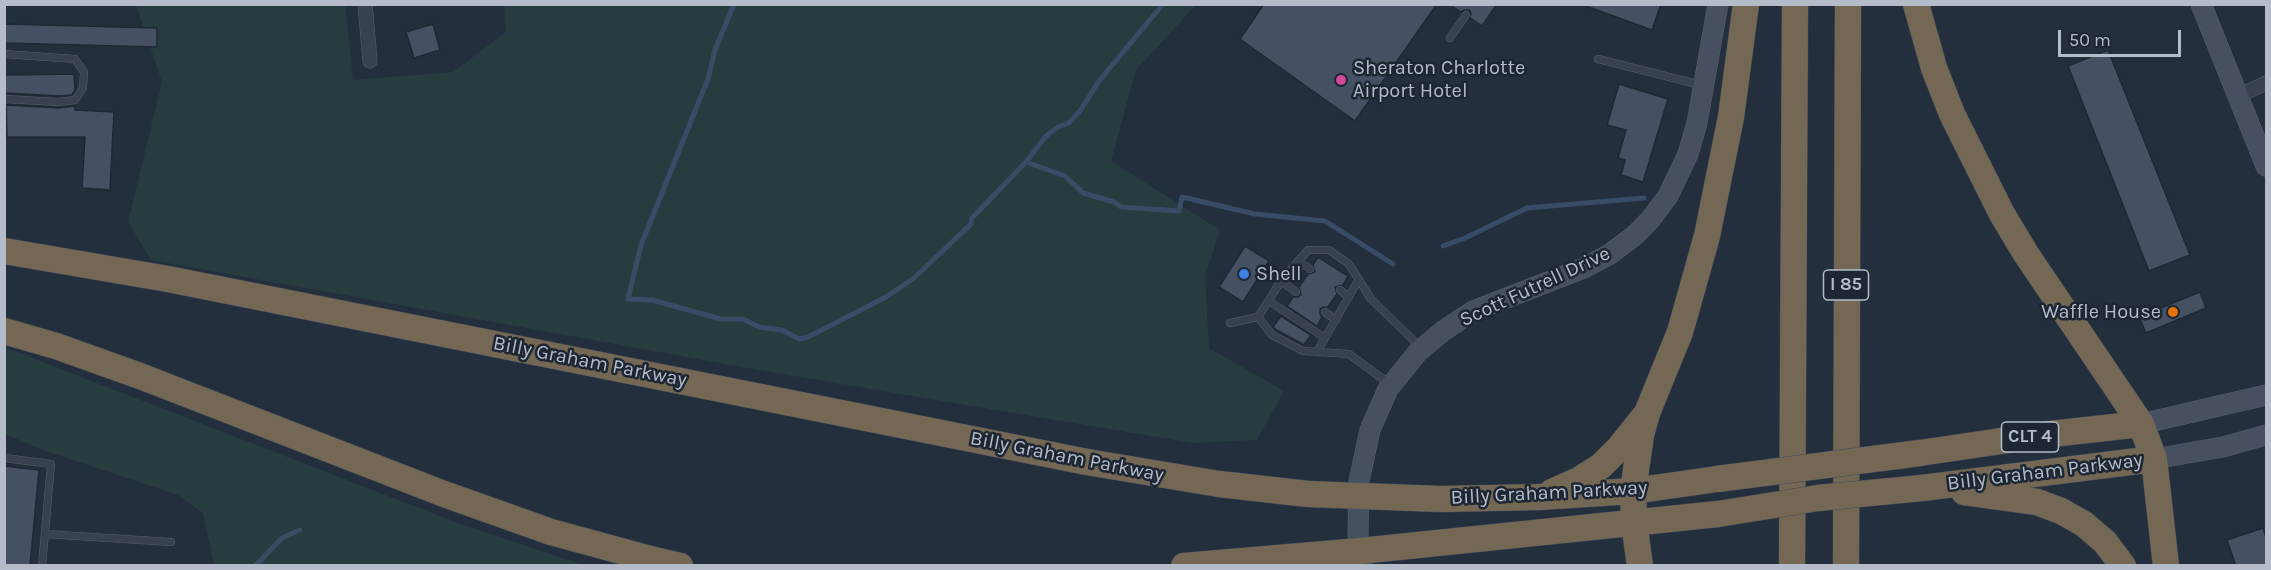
<!DOCTYPE html>
<style>
body{margin:0}
#map{position:relative;width:2271px;height:570px;overflow:hidden;background:#242f3e;font-family:Karla,sans-serif}
canvas{display:block}
.frame{position:absolute;inset:0;border:6px solid #b4bcc9;pointer-events:none}
.scale{position:absolute;left:2058px;top:30px;width:123px;height:27px;box-sizing:border-box;border:3px solid #b4bcc9;border-top:0;padding-left:8px;font-size:18px;line-height:21px;white-space:nowrap;color:#b4bcc9;-webkit-text-stroke:4px #1d2633;paint-order:stroke}
</style>
<div id="map">
<canvas width="2271" height="570"></canvas>
<div class="frame"></div>
<div class="scale">50 m</div>
</div>
<script>
const g = document.querySelector('canvas').getContext('2d');
g.lineJoin = 'round';
function paint(path, color) { g.fillStyle = color; g.fill(path, 'evenodd'); }
const toPath = rows => new Path2D(rows.map(r => 'M' + r).join(''));
function trace(path, color, width, dash) { g.strokeStyle = color; g.lineWidth = width; g.lineCap = dash ? 'butt' : 'round'; g.setLineDash(dash || []); g.stroke(path); }
function write(font, color, halo, rows, align = 'center') {
  g.font = font + ' Karla,sans-serif'; g.lineWidth = 5; g.setLineDash([]); g.textBaseline = 'middle'; g.strokeStyle = halo; g.fillStyle = color; for (const [text, x, y, turn = 0] of rows) {
    g.save(); g.translate(x, y); g.rotate((+turn || 0) * Math.PI / 180); g.textAlign = isNaN(turn) ? turn : align; if (halo) g.strokeText(text, 0, 0); g.fillText(text, 0, 0); g.restore();
  }
}
paint(toPath([
 [136,5,345,5,353,80,453,72,506,32,504,5,1196,5,1136,70,1111,161,1220,230,1205,277,1209,348,1284,391,1257,440,1192,443,764,371,151,260,128,222,162,82],
 [4,347,455,522,583,565,214,565,203,513,178,495,46,451,5,434]
]), '#263c3f');
trace(toPath([
 [734,4,715,50,708,79,641,245,628,299,652,300,721,319,743,319,759,327,782,330,799,339,808,337,886,297,914,278,971,224,972,218,1026,162,1046,136,1058,127,1069,123,1080,111,1099,81,1163,4],
 [1026,162,1065,176,1083,193,1114,202,1121,207,1179,211,1182,197,1255,214,1325,221,1393,264],
 [1443,246,1465,238,1527,208,1644,198],
 [255,566,282,538,300,530]
]), '#394c67', 5);
const building = toPath([
 [1264,4,1437,4,1355,121,1240,39,1264,4],
 [1449,4,1497,4,1482,26,1470,18,1471,13,1469,10,1464,10,1461,12,1449,4],
 [1586,4,1661,4,1652,30,1586,6,1586,4],
 [4,24,157,28,157,47,4,43,4,24],
 [433,24,440,50,414,58,406,32,433,24],
 [2108,50,2190,255,2149,271,2068,66,2108,50],
 [74,74,75,90,72,95,59,96,6,93,4,92,4,75,74,74],
 [1619,84,1668,99,1643,182,1621,175,1625,160,1618,158,1626,130,1607,125,1619,84],
 [6,105,59,108,75,106,75,110,114,112,110,190,82,188,85,137,7,137,6,105],
 [1245,246,1269,261,1243,302,1219,287,1245,246],
 [1318,257,1348,276,1343,285,1335,287,1337,294,1328,307,1323,307,1320,309,1320,314,1322,317,1317,326,1287,306,1293,297,1298,297,1301,295,1299,287,1308,274,1315,272,1313,265,1318,257],
 [2200,292,2206,308,2146,333,2139,317,2200,292],
 [1281,316,1311,335,1304,345,1275,329,1273,327,1281,316],
 [4,466,39,470,30,566,4,566,4,466],
 [2263,528,2266,538,2266,566,2236,566,2227,540,2263,528]
]);
paint(building, '#455162');
trace(building, '#1f2835', 1.5);
const lane = toPath([
 [1450,38,1466,15],
 [4,54,75,59,84,72,83,88,75,100,59,102,4,99],
 [1598,59,1701,85],
 [1298,261,1310,269],
 [1281,281,1296,292],
 [1340,290,1349,297],
 [1269,301,1325,338],
 [1325,312,1336,320],
 [1230,323,1258,317],
 [1317,352,1359,279],
 [1391,385,1349,354,1303,351,1272,335,1258,317,1281,281,1308,250,1329,250,1349,264,1371,299,1420,347],
 [4,458,51,464,42,566],
 [45,534,171,542]
]);
const street = toPath([
 [365,4,370,61],
 [2238,96,2266,83]
]);
const secondary = toPath([
 [2201,4,2266,166],
 [2141,424,2266,395],
 [2154,459,2223,447,2266,435],
 [1362,566,1358,534,1359,481,1370,430,1388,389,1418,352,1443,331,1473,311,1584,268,1610,254,1634,236,1650,220,1668,196,1688,154,1697,123,1718,4]
]);
const highway = toPath([
 [1916,4,1934,68,1952,114,2002,214,2026,254,2141,424,2154,459,2166,566],
 [4,251,168,279,1087,462,1219,484,1308,494,1441,499,1539,497,1633,491,1717,479],
 [4,331,56,346,140,376,444,494,551,532,654,560,680,566],
 [1920,453,2042,435,2141,424],
 [1922,488,2154,459],
 [1552,492,1579,480,1601,466,1619,448,1643,418],
 [1964,492,2037,502,2061,511,2084,524,2105,542,2123,566],
 [1184,566,1360,551,1718,514],
 [1640,566,1634,522,1633,491,1641,435,1647,413,1680,332,1707,236,1731,117,1746,4],
 [1792,566,1795,4],
 [1846,566,1848,4]
]);
trace(lane, '#565f6c', 8);
trace(street, '#565f6c', 15);
trace(secondary, '#565f6c', 21);
trace(highway, '#434c59', 27);
trace(lane, '#38414e', 7);
trace(street, '#38414e', 14);
trace(secondary, '#465061', 20);
trace(highway, '#746855', 26);
const highwayBridge = toPath([
 [1717,479,1920,453],
 [1718,514,1818,498,1922,488]
]);
trace(highwayBridge, '#434c59', 27, []);
trace(highwayBridge, '#746855', 26);
for (const [x, y, r, color] of [
 [1341,80,6,"#d1479c"],
 [1244,274,6,"#3f7fe0"],
 [2173,312,6,"#e8710a"]
]) { const dot = new Path2D(); dot.arc(x, y, r, 0, 2 * Math.PI); g.fillStyle = color; g.fill(dot); trace(dot, '#1d2633', 2); }
for (const [x, y, w] of [
 [1846,285,45],
 [2030,437,57]
]) { const box = new Path2D(); box.roundRect(x - w / 2, y - 15, w, 30, 4.5); g.fillStyle = '#1d2633'; g.fill(box); trace(box, '#b4bcc9', 1.5); }
write('bold 18px', '#b4bcc9', null, [
 ["I 85",1846,285],
 ["CLT 4",2030,437]
]);
write('20px', '#b4bcc9', '#1d2633', [
 ["Sheraton Charlotte",1353,68],
 ["Airport Hotel",1353,91],
 ["Shell",1256,274],
 ["Waffle House",2161,312,"right"]
], 'left');
write('20px', '#b4bcc9', '#1d2633', [
 ["Scott Futrell Drive",1535,287,-25],
 ["Billy Graham Parkway",590,362,11],
 ["Billy Graham Parkway",1067,457,11],
 ["Billy Graham Parkway",2045,472,-7],
 ["Billy Graham Parkway",1549,493,-3]
]);
</script>
